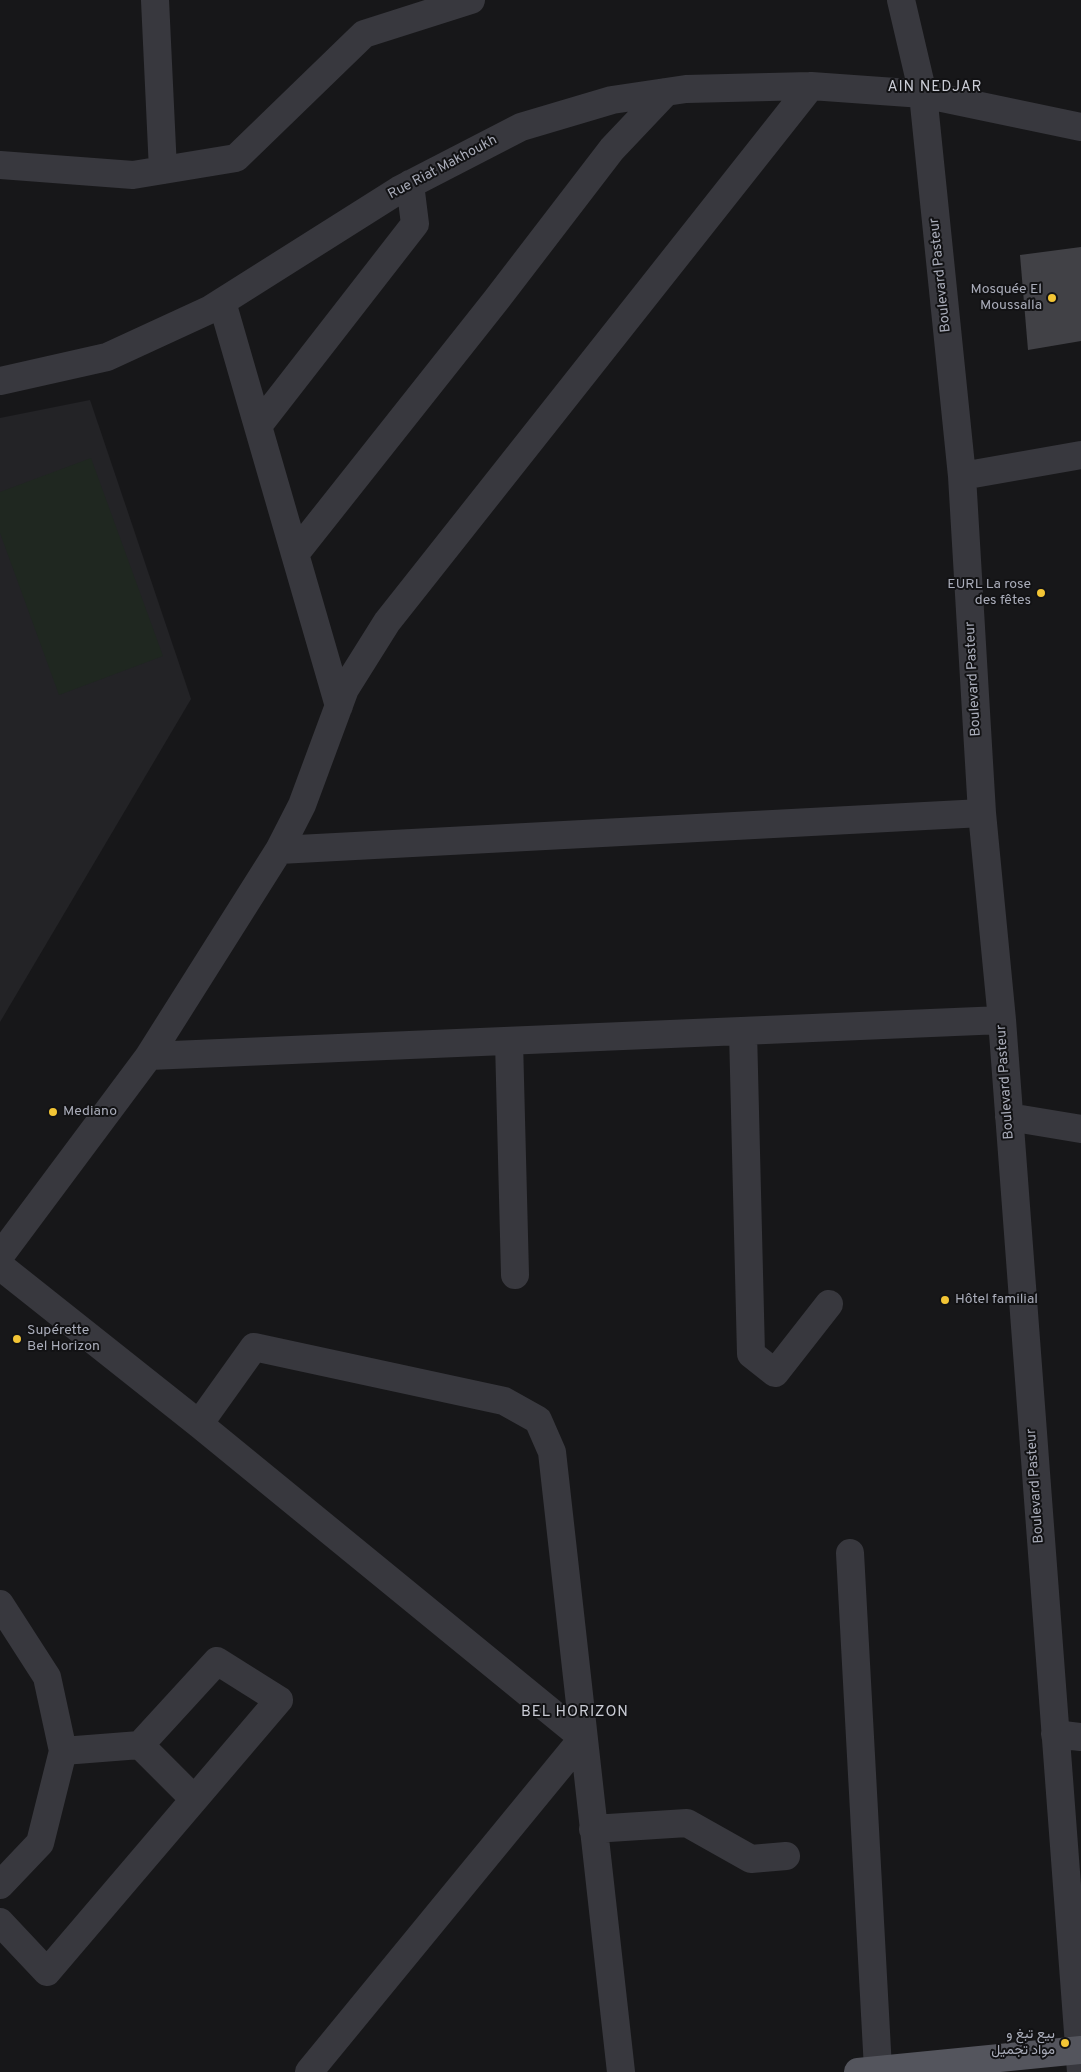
<!DOCTYPE html>
<meta charset="utf-8">
<style>
body{margin:0}
canvas{display:block;background:#171719}
</style>
<canvas width="1081" height="2072"></canvas>
<script>
const g = document.querySelector('canvas').getContext('2d');
g.lineJoin = 'round';
function paint(path, color) { g.fillStyle = color; g.fill(path, 'evenodd'); }
const toPath = rows => new Path2D(rows.map(r => 'M' + r).join(''));
function trace(path, color, width, dash) { g.strokeStyle = color; g.lineWidth = width; g.lineCap = dash ? 'butt' : 'round'; g.setLineDash(dash || []); g.stroke(path); }
function write(font, color, halo, rows, align = 'center') {
  g.font = font + ' Overpass,Vazirmatn,sans-serif'; g.lineWidth = 4; g.setLineDash([]); g.textBaseline = 'middle'; g.strokeStyle = halo; g.fillStyle = color; for (const [text, x, y, turn = 0] of rows) {
    g.save(); g.translate(x, y); g.rotate((+turn || 0) * Math.PI / 180); g.textAlign = isNaN(turn) ? turn : align; if (halo) g.strokeText(text, 0, 0); g.fillText(text, 0, 0); g.restore();
  }
}
paint(toPath([
 [90,400,191,699,0,1022,0,418]
]), '#232326');
paint(toPath([
 [91,458,163,656,59,695,0,533,0,492]
]), '#1f2720');
paint(toPath([
 [1081,247,1081,341,1028,350,1020,255]
]), '#414146');
trace(toPath([
 [155,0,163,170],
 [901,0,923,94,962,476,982,813,1002,1020,1081,2072],
 [0,165,133,175,236,158,364,34,471,0],
 [222,302,339,706],
 [0,381,107,357,209,310,399,190,521,127,612,100,686,89,811,86,923,94,1081,127],
 [258,426,415,224,410,184],
 [962,476,1081,455],
 [295,554,497,299,612,149,666,92],
 [279,850,982,813],
 [743,1031,751,1354,775,1373,829,1304],
 [509,1041,515,1275],
 [149,1056,1002,1020],
 [1009,1117,1081,1129],
 [0,1256,149,1056,279,850,302,805,345,689,387,622,811,86],
 [0,1266,199,1424,583,1738,309,2072],
 [199,1424,254,1347,504,1401,538,1420,552,1452,621,2072],
 [850,1553,878,2069],
 [0,1604,47,1677,63,1751,40,1843,0,1885],
 [1055,1734,1081,1737],
 [140,1745,194,1799],
 [593,1829,687,1823,751,1859,786,1856],
 [0,1922,47,1972,279,1700,217,1661,140,1745,63,1751]
]), '#38383e', 28);
trace(toPath([
 [858,2072,1081,2050]
]), '#54555d', 28);
for (const [x, y, r, color] of [
 [1052,298,5,"#f3c535"],
 [1041,593,5,"#f3c535"],
 [53,1112,5,"#f3c535"],
 [945,1300,5,"#f3c535"],
 [17,1339,5,"#f3c535"],
 [1065,2043,5,"#f3c535"]
]) { const dot = new Path2D(); dot.arc(x, y, r, 0, 2 * Math.PI); g.fillStyle = color; g.fill(dot); trace(dot, '#121214', 2); }
write('14px', '#a9acb9', '#121214', [
 ["Rue Riat Makhoukh",443,168,-28],
 ["Boulevard Pasteur",941,275,-96],
 ["Boulevard Pasteur",974,679,-93],
 ["Boulevard Pasteur",1006,1082,-94],
 ["Boulevard Pasteur",1036,1486,-94]
]);
write('14px', '#a9acb9', '#121214', [
 ["Mosquée El",1042,290],
 ["Moussalla",1042,306],
 ["EURL La rose",1031,585],
 ["des fêtes",1031,601],
 ["Mediano",63,1112,"left"],
 ["Hôtel familial",955,1300,"left"],
 ["Supérette",27,1331,"left"],
 ["Bel Horizon",27,1347,"left"],
 ["بيع تبغ و",1055,2035],
 ["مواد تجميل",1055,2051]
], 'right');
g.letterSpacing = '1px';
write('15px', '#caccd5', '#121214', [
 ["AIN NEDJAR",935,88],
 ["BEL HORIZON",575,1713]
]);
g.letterSpacing = '0px';
</script>
